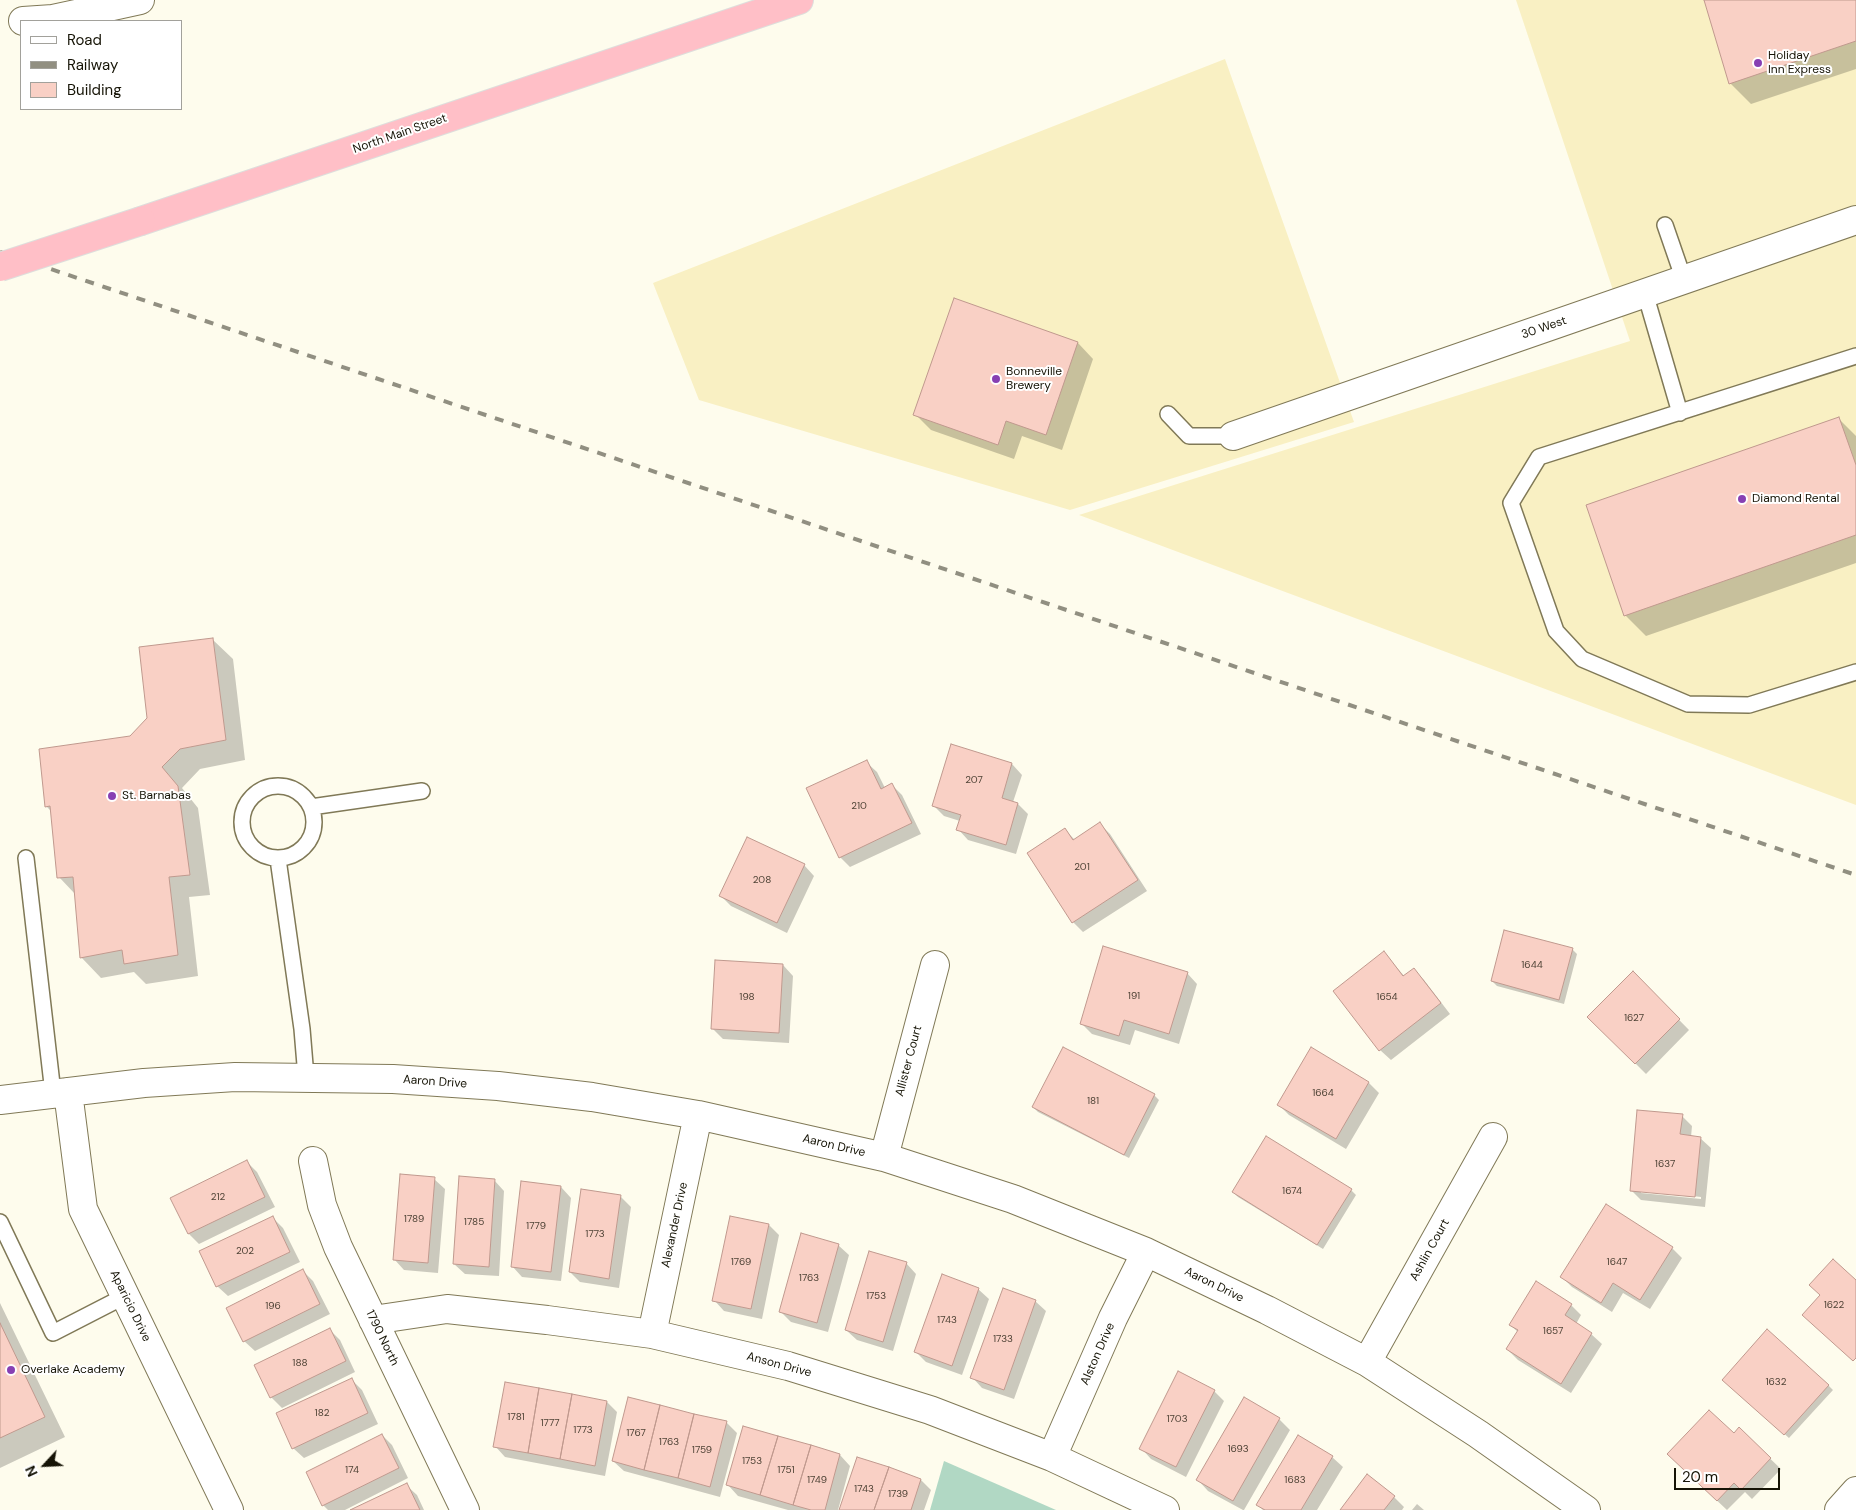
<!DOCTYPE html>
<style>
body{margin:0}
#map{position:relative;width:1856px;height:1510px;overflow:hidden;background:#fefced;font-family:"DM Sans",sans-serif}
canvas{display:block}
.legend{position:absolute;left:20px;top:20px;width:162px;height:90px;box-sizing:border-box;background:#fff;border:1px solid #a2a19b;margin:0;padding:6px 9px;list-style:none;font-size:15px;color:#161406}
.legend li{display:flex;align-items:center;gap:10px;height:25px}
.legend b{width:25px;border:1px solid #a2a19b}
.north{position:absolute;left:20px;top:1440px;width:50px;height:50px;-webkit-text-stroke:4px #fff;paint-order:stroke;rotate:245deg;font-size:14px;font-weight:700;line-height:20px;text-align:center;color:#161406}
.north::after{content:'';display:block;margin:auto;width:18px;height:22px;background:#161406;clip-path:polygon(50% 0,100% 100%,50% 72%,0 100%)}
.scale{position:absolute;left:1674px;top:1468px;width:106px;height:22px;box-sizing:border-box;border:2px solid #161406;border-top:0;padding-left:6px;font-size:15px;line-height:18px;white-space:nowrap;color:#161406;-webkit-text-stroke:4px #fff;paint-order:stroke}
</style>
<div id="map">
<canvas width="1856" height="1510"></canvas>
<ul class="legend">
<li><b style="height:6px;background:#fff"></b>Road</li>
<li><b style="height:6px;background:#918f81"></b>Railway</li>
<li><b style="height:14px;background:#f9d0c5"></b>Building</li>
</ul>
<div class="north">N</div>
<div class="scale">20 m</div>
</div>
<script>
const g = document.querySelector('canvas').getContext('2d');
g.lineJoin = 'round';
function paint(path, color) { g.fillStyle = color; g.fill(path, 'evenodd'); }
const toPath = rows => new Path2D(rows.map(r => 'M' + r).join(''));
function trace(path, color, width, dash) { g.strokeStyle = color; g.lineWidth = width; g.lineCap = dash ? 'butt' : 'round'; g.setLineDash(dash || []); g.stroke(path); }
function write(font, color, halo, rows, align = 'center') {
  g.font = font + ' "DM Sans",sans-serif'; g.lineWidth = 4; g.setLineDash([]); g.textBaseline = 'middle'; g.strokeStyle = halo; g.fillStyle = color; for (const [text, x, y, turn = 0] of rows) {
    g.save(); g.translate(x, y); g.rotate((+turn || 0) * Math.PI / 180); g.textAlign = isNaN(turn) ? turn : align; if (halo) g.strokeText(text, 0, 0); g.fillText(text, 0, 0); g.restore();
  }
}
paint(toPath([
 [1516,0,1856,0,1856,805,1079,515,1630,341],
 [1225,59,1354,422,1070,510,699,400,653,283]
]), '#f9f0c3');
paint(toPath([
 [944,1461,1056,1510,930,1510]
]), '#b1d8c4');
paint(toPath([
 [1706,0,1856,0,1856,69,1751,104,1731,84],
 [955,300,1078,343,1093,359,1062,450,1022,436,1014,459,931,430,915,414],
 [1839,419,1856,436,1856,563,1646,636,1625,615],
 [212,639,233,659,245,760,200,769,182,788,198,808,210,895,189,897,198,976,146,984,134,972,101,978,81,957,75,894,59,877,52,812,46,806,131,738],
 [952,745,1012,764,1022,775,1013,802,1018,804,1028,814,1016,854,968,840,958,829,960,821,944,816,934,806],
 [866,762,877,772,885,788,892,785,902,795,921,834,850,867,840,857],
 [1100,824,1110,834,1147,891,1083,932,1073,922,1065,830,1075,840],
 [804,865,814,876,787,933,731,906,720,895],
 [1572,949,1577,954,1564,1004,1497,986,1492,981],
 [1384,953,1405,977,1414,970,1424,980,1450,1014,1391,1060,1380,1050,1335,991],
 [783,965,793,976,789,1043,723,1039,712,1028],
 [1187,973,1197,984,1179,1044,1135,1030,1130,1045,1092,1034,1081,1023],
 [1633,973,1689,1030,1646,1074,1589,1017],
 [1312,1049,1369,1083,1379,1093,1346,1149,1289,1115,1279,1105],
 [1154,1095,1159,1100,1129,1158,1038,1112,1033,1107],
 [1682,1116,1692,1126,1691,1137,1700,1138,1711,1148,1705,1207,1641,1200,1631,1190],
 [1641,1190,1701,1197,1701,1199,1641,1193],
 [247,1162,257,1172,275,1207,199,1244,189,1234,172,1199],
 [434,1179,445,1189,438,1273,404,1270,394,1259],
 [494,1180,504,1191,499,1276,465,1274,454,1264],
 [522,1183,561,1187,571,1198,561,1281,522,1277,512,1266],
 [1351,1190,1356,1195,1323,1249,1238,1197,1233,1192],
 [620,1196,631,1207,619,1288,580,1282,570,1272],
 [272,1217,283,1228,300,1262,228,1296,217,1286],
 [769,1225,779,1235,762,1319,724,1311,714,1300],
 [838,1245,849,1255,828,1332,791,1322,781,1312],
 [1672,1248,1682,1258,1650,1309,1623,1293,1612,1312,1572,1287,1562,1277],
 [906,1263,916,1274,893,1351,857,1340,846,1330],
 [303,1271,313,1281,330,1314,255,1351,244,1341],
 [978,1289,989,1299,962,1375,926,1362,916,1352],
 [1035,1301,1046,1311,1014,1399,982,1388,972,1377],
 [0,1303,65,1437,0,1468],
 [1571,1305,1581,1315,1576,1324,1591,1334,1602,1344,1571,1393,1518,1360,1507,1349,1518,1332,1510,1325],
 [329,1329,340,1340,355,1372,282,1408,271,1397,255,1366],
 [351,1379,362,1390,378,1424,304,1458,293,1448],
 [1729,1384,1828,1385,1833,1390,1789,1438],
 [1214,1391,1224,1401,1186,1477,1151,1459,1141,1448],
 [1244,1399,1279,1419,1290,1430,1244,1510,1243,1510,1208,1491,1198,1480],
 [607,1402,617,1412,605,1476,505,1457,495,1446],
 [726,1422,737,1433,720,1497,624,1471,613,1461],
 [744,1427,840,1455,850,1466,838,1510,788,1510,738,1496,728,1485],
 [1739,1429,1781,1469,1752,1499,1745,1492,1727,1510,1679,1465,1734,1435],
 [382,1435,392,1445,408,1478,345,1510,328,1510,323,1505],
 [1332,1457,1343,1467,1317,1510,1263,1510,1258,1505],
 [921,1480,931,1490,924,1510,840,1510],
 [406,1485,417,1495,424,1510,353,1510],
 [1394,1497,1404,1507,1402,1510,1341,1510],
 [1417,1504,1424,1510,1412,1510]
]), '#0003');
const building = toPath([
 [1704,0,1856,0,1856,41,1729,84,1704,0],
 [954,298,1078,342,1046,435,1006,421,998,445,913,415,954,298],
 [1839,417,1856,465,1856,535,1624,616,1586,505,1839,417],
 [213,638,226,740,180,749,162,767,178,786,190,875,169,877,178,955,124,964,122,950,80,958,73,877,57,878,50,806,45,807,39,749,130,736,147,718,139,647,213,638],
 [951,744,1012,763,1002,798,1018,803,1006,845,956,830,961,815,932,806,951,744],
 [867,760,881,789,892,783,912,823,839,858,806,788,867,760],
 [1100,822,1138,880,1072,923,1027,853,1065,828,1073,840,1100,822],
 [747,837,805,864,777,923,719,896,747,837],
 [1504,930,1573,948,1559,1000,1491,981,1504,930],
 [1103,946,1188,972,1169,1034,1124,1020,1119,1036,1080,1024,1103,946],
 [1384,951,1403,976,1414,968,1441,1003,1379,1051,1333,991,1384,951],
 [715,960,783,964,779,1033,711,1029,715,960],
 [1633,971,1680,1019,1635,1064,1587,1017,1633,971],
 [1063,1047,1155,1094,1124,1155,1032,1107,1063,1047],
 [1311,1047,1369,1082,1336,1139,1277,1105,1311,1047],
 [1637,1110,1683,1114,1680,1134,1701,1137,1695,1197,1630,1191,1637,1110],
 [1266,1136,1352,1189,1317,1245,1232,1192,1266,1136],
 [247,1160,265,1197,188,1234,170,1198,247,1160],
 [400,1174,435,1177,428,1263,393,1260,400,1174],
 [459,1176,495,1179,489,1267,453,1264,459,1176],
 [521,1181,561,1186,551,1272,511,1267,521,1181],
 [581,1189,621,1195,609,1279,569,1272,581,1189],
 [1606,1204,1673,1247,1640,1300,1613,1283,1601,1303,1560,1277,1606,1204],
 [273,1216,290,1252,216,1287,199,1251,273,1216],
 [730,1216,769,1224,751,1309,712,1301,730,1216],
 [801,1233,839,1244,817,1323,779,1312,801,1233],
 [869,1251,907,1262,883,1342,845,1330,869,1251],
 [1833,1259,1856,1280,1856,1358,1853,1361,1802,1315,1820,1295,1809,1285,1833,1259],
 [303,1269,320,1304,243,1342,226,1308,303,1269],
 [942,1274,979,1288,952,1366,914,1352,942,1274],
 [1536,1281,1572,1304,1565,1315,1592,1333,1561,1384,1506,1349,1518,1330,1509,1325,1536,1281],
 [1003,1288,1036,1300,1004,1390,970,1378,1003,1288],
 [0,1323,45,1417,0,1438,0,1323],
 [330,1328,346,1361,270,1398,254,1365,330,1328],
 [1767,1329,1829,1385,1784,1435,1722,1380,1767,1329],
 [1178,1371,1215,1390,1176,1467,1139,1449,1178,1371],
 [352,1378,368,1413,292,1449,276,1413,352,1378],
 [505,1382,539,1388,528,1453,493,1447,505,1382],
 [539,1388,572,1394,560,1459,528,1453,539,1388],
 [572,1394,607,1401,595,1466,560,1459,572,1394],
 [628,1397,660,1405,644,1470,612,1461,628,1397],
 [1244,1397,1280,1418,1233,1501,1196,1480,1244,1397],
 [660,1405,694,1414,678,1478,644,1470,660,1405],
 [1709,1410,1734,1433,1739,1427,1771,1458,1741,1490,1734,1483,1717,1501,1667,1454,1709,1410],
 [694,1414,727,1421,710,1487,678,1478,694,1414],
 [743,1426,778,1436,760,1495,726,1485,743,1426],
 [382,1434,399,1468,322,1506,306,1472,382,1434],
 [1298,1435,1333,1456,1301,1510,1265,1510,1256,1505,1298,1435],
 [778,1436,811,1445,793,1505,760,1495,778,1436],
 [811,1445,840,1454,825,1510,811,1510,793,1505,811,1445],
 [857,1457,889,1467,874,1510,839,1510,857,1457],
 [889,1467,921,1479,911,1510,874,1510,889,1467],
 [1367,1474,1395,1496,1384,1510,1340,1510,1367,1474],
 [407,1483,420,1510,350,1510,407,1483]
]);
paint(building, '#f9d0c5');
trace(building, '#c0998e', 1);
const lane = toPath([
 [1665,225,1684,280],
 [1645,293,1680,413],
 [1856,356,1539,457,1511,503,1556,631,1582,659,1688,704,1749,705,1856,672],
 [1168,414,1189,436,1233,436],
 '242 822a36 36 0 1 1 72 0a36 36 0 1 1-72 0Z',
 [311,807,422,791],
 [26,858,53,1093],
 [278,859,302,1029,306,1077],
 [0,1222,53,1333,125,1296]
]);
const street = toPath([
 [1233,436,1856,220],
 [68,1092,83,1209,229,1510],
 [0,1100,144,1083,235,1077,393,1079,498,1086,592,1097,698,1115,884,1157,1013,1199,1146,1252,1267,1310,1367,1362,1478,1434,1586,1510],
 [884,1157,935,965],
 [313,1161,322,1205,338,1247,465,1510],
 [373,1320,447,1309,547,1320,652,1334,788,1366,930,1410,1052,1457,1165,1510],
 [652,1334,698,1115],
 [1367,1362,1493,1137],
 [1052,1457,1113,1318,1146,1252],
 [1839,1510,1856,1491]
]);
const secondary = toPath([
 [23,21,53,19,140,0]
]);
const highway = toPath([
 [141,221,799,0]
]);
trace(lane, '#807957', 18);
trace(street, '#807957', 30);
trace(secondary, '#807957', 30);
trace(highway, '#dededc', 30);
trace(lane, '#fff', 15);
trace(street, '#fff', 28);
trace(secondary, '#fff', 28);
trace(highway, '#ffbfc7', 28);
trace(toPath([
 [0,252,1856,875]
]), '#918f81', 4, [9, 9]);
const highwayBridge = toPath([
 [0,267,141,221]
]);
trace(highwayBridge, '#dededc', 30, []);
trace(highwayBridge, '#ffbfc7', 28);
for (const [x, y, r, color] of [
 [1758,63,5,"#8740b3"],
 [996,379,5,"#8740b3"],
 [1742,499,5,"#8740b3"],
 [112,796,5,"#8740b3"],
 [11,1370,5,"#8740b3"]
]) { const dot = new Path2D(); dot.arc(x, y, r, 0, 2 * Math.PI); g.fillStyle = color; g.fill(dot); trace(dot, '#fff', 2); }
write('10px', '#4f4336', null, [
 ["207",974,780],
 ["210",859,806],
 ["201",1082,867],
 ["208",762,880],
 ["1644",1532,965],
 ["191",1134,996],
 ["198",747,997],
 ["1654",1387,997],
 ["1627",1634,1018],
 ["1664",1323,1093],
 ["181",1093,1101],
 ["1637",1665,1164],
 ["1674",1292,1191],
 ["212",218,1197],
 ["1789",414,1219],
 ["1785",474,1222],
 ["1779",536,1226],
 ["1773",595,1234],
 ["202",245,1251],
 ["1769",741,1262],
 ["1647",1617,1262],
 ["1763",809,1278],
 ["1753",876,1296],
 ["1622",1834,1305],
 ["196",273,1306],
 ["1743",947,1320],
 ["1657",1553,1331],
 ["1733",1003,1339],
 ["188",300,1363],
 ["1632",1776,1382],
 ["182",322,1413],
 ["1781",516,1417],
 ["1703",1177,1419],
 ["1777",550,1423],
 ["1773",583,1430],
 ["1767",636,1433],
 ["1763",669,1442],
 ["1693",1238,1449],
 ["1759",702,1450],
 ["1753",752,1461],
 ["174",352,1470],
 ["1751",786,1470],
 ["1749",817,1480],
 ["1683",1295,1480],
 ["1743",864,1489],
 ["1739",898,1494]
]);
write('12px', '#161406', '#fff', [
 ["Holiday",1768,56],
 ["Inn Express",1768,70],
 ["Bonneville",1006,372],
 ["Brewery",1006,386],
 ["Diamond Rental",1752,499],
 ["St. Barnabas",122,796],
 ["Overlake Academy",21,1370]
], 'left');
write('12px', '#161406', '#fff', [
 ["North Main Street",400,134,-19],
 ["30 West",1544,328,-19],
 ["Allister Court",909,1061,-75],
 ["Aaron Drive",435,1082,4],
 ["Aaron Drive",834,1146,13],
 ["Alexander Drive",675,1225,-78],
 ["Ashlin Court",1430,1250,-61],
 ["Aaron Drive",1214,1285,26],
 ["Aparicio Drive",130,1306,64],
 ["1790 North",382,1338,64],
 ["Alston Drive",1098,1354,-66],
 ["Anson Drive",779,1365,15]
]);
</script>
